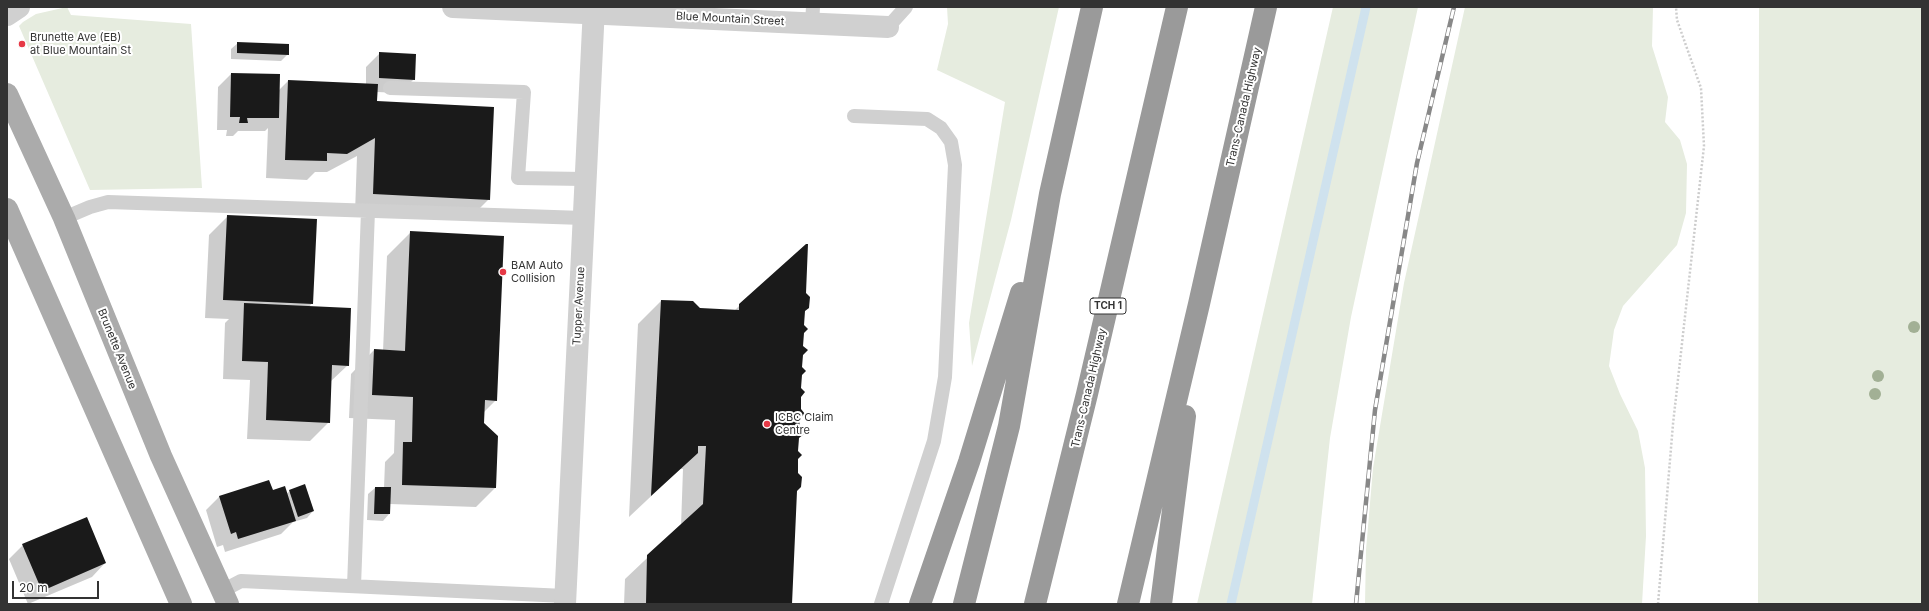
<!DOCTYPE html>
<style>
body{margin:0}
#map{position:relative;width:1929px;height:611px;overflow:hidden;background:#fff;font-family:Inter,sans-serif}
canvas{display:block}
.frame{position:absolute;inset:0;border:8px solid #333;pointer-events:none}
.scale{position:absolute;left:12px;top:581px;width:87px;height:18px;box-sizing:border-box;border:2px solid #333;border-top:0;padding-left:5px;font-size:12px;line-height:14px;white-space:nowrap;color:#333;-webkit-text-stroke:3px #fff;paint-order:stroke}
</style>
<div id="map">
<canvas width="1929" height="611"></canvas>
<div class="frame"></div>
<div class="scale">20 m</div>
</div>
<script>
const g = document.querySelector('canvas').getContext('2d');
g.lineJoin = 'round';
function paint(path, color) { g.fillStyle = color; g.fill(path, 'evenodd'); }
const toPath = rows => new Path2D(rows.map(r => 'M' + r).join(''));
function trace(path, color, width, dash) { g.strokeStyle = color; g.lineWidth = width; g.lineCap = dash ? 'butt' : 'round'; g.setLineDash(dash || []); g.stroke(path); }
function write(font, color, halo, rows, align = 'center') {
  g.font = font + ' Inter,sans-serif'; g.lineWidth = 4; g.setLineDash([]); g.textBaseline = 'middle'; g.strokeStyle = halo; g.fillStyle = color; for (const [text, x, y, turn = 0] of rows) {
    g.save(); g.translate(x, y); g.rotate((+turn || 0) * Math.PI / 180); g.textAlign = isNaN(turn) ? turn : align; if (halo) g.strokeText(text, 0, 0); g.fillText(text, 0, 0); g.restore();
  }
}
paint(toPath([
 [67,7,71,15,191,24,202,188,90,190,19,26,23,22,36,14],
 [947,7,1059,7,1011,220,972,366,969,323,1005,102,937,70,948,24],
 [1333,7,1418,7,1351,317,1330,438,1312,604,1197,604],
 [1465,7,1653,7,1652,46,1668,97,1665,122,1680,140,1687,164,1686,213,1677,245,1623,306,1614,330,1609,366,1620,394,1638,431,1645,468,1646,536,1642,604,1365,604,1366,550,1373,468,1404,283],
 [1759,7,1922,7,1922,604,1758,604]
]), '#e6ecdf');
paint(toPath([
 [238,43,288,54,281,61,231,59,231,49],
 [380,53,414,79,400,93,377,92,376,102,489,199,470,218,355,213,357,156,327,172,315,172,307,180,266,178,268,128,265,131,238,131,233,136,226,136,227,130,217,130,218,87,231,74,278,91,288,81,366,84,366,67],
 [228,216,312,303,309,307,348,365,330,382,329,422,310,441,247,439,250,380,223,379,225,323,229,319,205,318,209,235],
 [411,232,496,400,484,412,483,424,497,437,495,488,476,507,390,504,389,514,383,521,367,520,368,494,375,488,384,488,385,462,394,453,395,420,349,418,351,374,374,350,383,351,387,256],
 [661,301,699,309,734,311,740,305,804,312,791,604,624,604,625,579,681,526,683,469,680,469,629,517,638,324],
 [272,491,286,494,290,491,313,511,307,518,293,522,281,534,225,552,223,545,217,547,206,510,219,497],
 [86,518,105,563,92,577,28,604,9,559,23,545]
]), '#0003');
trace(toPath([
 [1231,604,1366,7]
]), '#cfe2ee', 9);
paint(toPath([
 [237,42,289,44,289,55,237,53],
 [379,52,416,54,415,80,379,78],
 [231,73,280,74,279,118,247,118,248,123,239,123,240,117,230,117],
 [288,80,378,84,377,101,494,107,490,200,373,194,375,138,347,154,327,153,327,161,285,160],
 [227,215,317,219,313,304,223,300],
 [410,231,504,236,497,401,485,400,484,423,498,436,496,488,402,485,403,442,412,442,413,397,372,395,374,349,405,351],
 [806,244,808,244,806,293,810,297,809,308,805,311,804,325,808,329,804,333,803,346,808,350,803,355,802,367,806,371,802,375,801,388,805,392,801,397,801,409,805,414,800,418,799,430,804,434,799,438,798,451,802,455,798,459,798,473,802,477,801,487,797,491,792,604,646,604,647,555,703,504,706,446,698,446,698,453,651,496,661,300,693,301,700,308,739,310,739,304],
 [244,303,351,308,349,366,332,365,330,423,266,420,268,362,242,361],
 [269,480,273,490,285,486,296,521,238,539,236,532,231,534,219,496],
 [305,484,314,511,298,517,289,490],
 [375,487,391,487,390,514,374,514],
 [87,517,106,563,42,591,22,544]
]), '#1a1a1a');
trace(toPath([
 [1658,604,1673,424,1704,146,1701,88,1677,20,1676,7]
]), '#cdcdcd', 2.5, [2, 2]);
trace(toPath([
 [812,23,813,7],
 [888,27,906,7],
 [390,88,524,92,518,178,585,179],
 [854,116,927,119,941,128,951,142,955,165,945,377,934,441,881,604],
 [64,218,90,207,108,202,583,218],
 [354,586,368,211],
 [222,591,241,581,565,596]
]), '#d0d0d0', 14);
trace(toPath([
 [453,7,888,27],
 [7,15,19,7],
 [565,604,594,7]
]), '#d0d0d0', 22);
trace(toPath([
 [7,94,64,218,161,456,228,604],
 [7,209,181,604]
]), '#ababab', 22);
trace(toPath([
 [920,604,969,462,1021,293],
 [964,604,1009,426,1050,194,1092,7],
 [1035,604,1087,394,1177,7],
 [1128,604,1199,304,1266,7],
 [1161,604,1185,416]
]), '#9a9a9a', 22);
const rail = toPath([
 [1356,604,1375,410,1417,163,1454,7]
]);
trace(rail, '#888', 4.5);
trace(rail, '#fff', 3, [9]);
g.fillStyle = '#a2b095';
for (const [x, y] of [
 [1914,327],
 [1878,376],
 [1875,394]
]) { g.beginPath(); g.arc(x, y, 6, 0, 2 * Math.PI); g.fill(); }
for (const [x, y, r, color] of [
 [22,44,4,"#e63946"],
 [503,272,4,"#e63946"],
 [767,424,4,"#e63946"]
]) { const dot = new Path2D(); dot.arc(x, y, r, 0, 2 * Math.PI); g.fillStyle = color; g.fill(dot); trace(dot, '#fff', 1.5); }
for (const [x, y, w] of [
 [1108,306,36]
]) { const box = new Path2D(); box.roundRect(x - w / 2, y - 8, w, 16, 3); g.fillStyle = '#fff'; g.fill(box); trace(box, '#333', 1); }
write('bold 10px', '#333', null, [
 ["TCH 1",1108,306]
]);
write('11px', '#333', '#fff', [
 ["Blue Mountain Street",730,19,3],
 ["Trans-Canada Highway",1244,107,-77],
 ["Tupper Avenue",579,306,-87],
 ["Brunette Avenue",117,349,68],
 ["Trans-Canada Highway",1089,388,-77]
]);
write('11px', '#333', '#fff', [
 ["Brunette Ave (EB)",30,38],
 ["at Blue Mountain St",30,51],
 ["BAM Auto",511,266],
 ["Collision",511,279],
 ["ICBC Claim",775,418],
 ["Centre",775,431]
], 'left');
</script>
